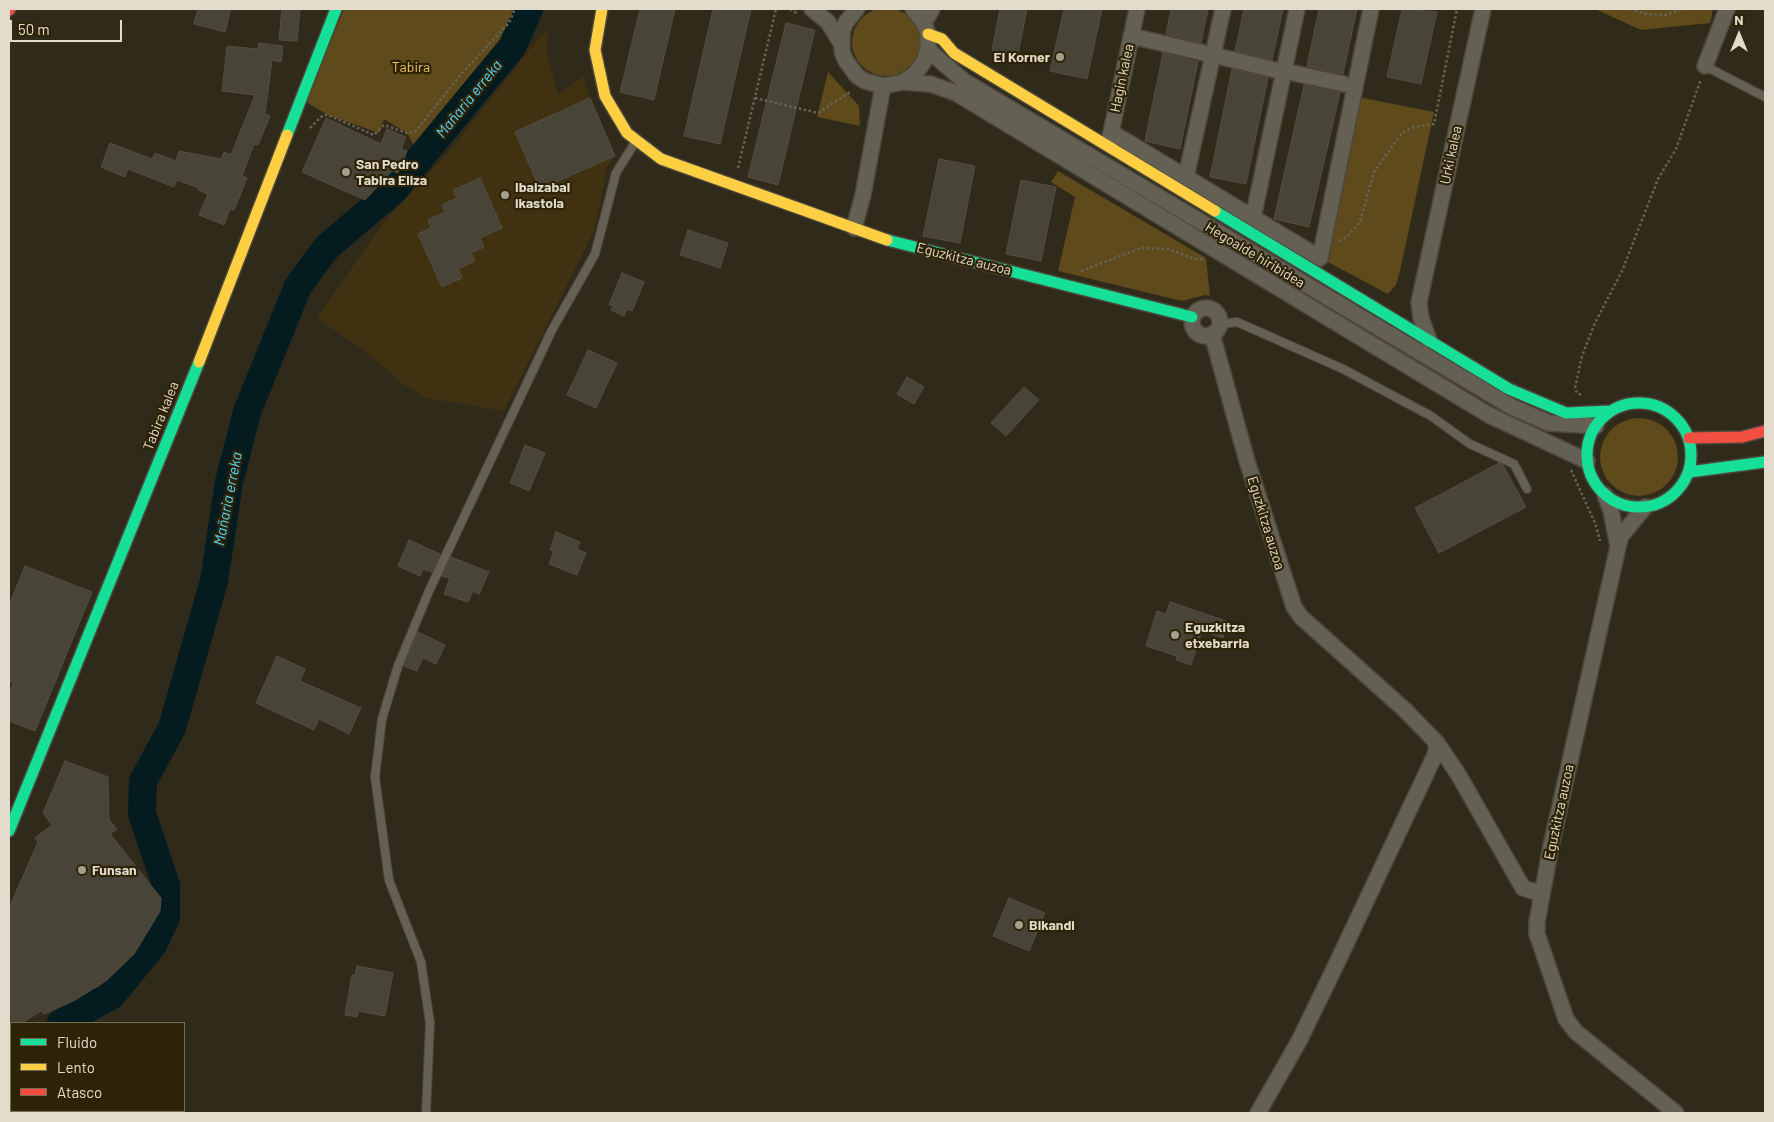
<!DOCTYPE html>
<meta charset="utf-8">
<style>
body{margin:0}
#map{position:relative;width:1774px;height:1122px;overflow:hidden;background:#302a1b;font-family:Barlow,sans-serif}
canvas{display:block}
.frame{position:absolute;inset:0;border:10px solid #e3dccc;pointer-events:none}
.legend{position:absolute;left:10px;top:1022px;width:175px;height:90px;box-sizing:border-box;background:#2e2307;border:1px solid #766d56;margin:0;padding:6px 9px;list-style:none;font-size:15px;color:#e3dccc}
.legend li{display:flex;align-items:center;gap:10px;height:25px}
.legend b{width:25px;border:1px solid #766d56}
.north{position:absolute;left:1714px;top:10px;width:50px;height:50px;-webkit-text-stroke:4px #2e2307;paint-order:stroke;rotate:0deg;font-size:14px;font-weight:700;line-height:20px;text-align:center;color:#e3dccc}
.north::after{content:'';display:block;margin:auto;width:18px;height:22px;background:#e3dccc;clip-path:polygon(50% 0,100% 100%,50% 72%,0 100%)}
.scale{position:absolute;left:10px;top:20px;width:112px;height:22px;box-sizing:border-box;border:2px solid #e3dccc;border-top:0;padding-left:6px;font-size:15px;line-height:18px;white-space:nowrap;color:#e3dccc;-webkit-text-stroke:4px #2e2307;paint-order:stroke}
</style>
<div id="map">
<canvas width="1774" height="1122"></canvas>
<div class="frame"></div>
<ul class="legend">
<li><b style="height:6px;background:#16e098"></b>Fluido</li>
<li><b style="height:6px;background:#ffcf43"></b>Lento</li>
<li><b style="height:6px;background:#f24e42"></b>Atasco</li>
</ul>
<div class="north">N</div>
<div class="scale">50 m</div>
</div>
<script>
const g = document.querySelector('canvas').getContext('2d');
g.lineJoin = 'round';
function paint(path, color) { g.fillStyle = color; g.fill(path, 'evenodd'); }
const toPath = rows => new Path2D(rows.map(r => 'M' + r).join(''));
function trace(path, color, width, dash) { g.strokeStyle = color; g.lineWidth = width; g.lineCap = dash ? 'butt' : 'round'; g.setLineDash(dash || []); g.stroke(path); }
function write(font, color, halo, rows, align = 'center') {
  g.font = font + ' Barlow,sans-serif'; g.lineWidth = 4.5; g.setLineDash([]); g.textBaseline = 'middle'; g.strokeStyle = halo; g.fillStyle = color; for (const [text, x, y, turn = 0] of rows) {
    g.save(); g.translate(x, y); g.rotate((+turn || 0) * Math.PI / 180); g.textAlign = isNaN(turn) ? turn : align; if (halo) g.strokeText(text, 0, 0); g.fillText(text, 0, 0); g.restore();
  }
}
paint(toPath([
 [548,30,547,55,558,95,583,76,590,98,615,156,607,168,594,231,504,411,427,398,403,384,366,352,317,318,384,222,448,153,538,39]
]), '#403211');
paint(toPath([
 '852 42a34 34 0 1 1 68 0a34 34 0 1 1-68 0Z',
 [344,9,526,9,514,44,498,57,477,86,449,113,416,149,407,133,384,119,379,133,328,115,306,102],
 [1595,9,1713,9,1710,23,1641,30],
 [828,72,859,106,860,126,817,117],
 [1358,97,1434,112,1400,271,1396,285,1388,294,1326,261],
 [1058,171,1206,258,1210,296,1205,295,1182,301,1058,271,1075,197,1051,182],
 '1600 457a39 39 0 1 1 78 0a39 39 0 1 1-78 0Z'
]), '#5e4a1b');
trace(toPath([
 [61,1023,111,996,153,945,166,917,166,885,142,814,143,781,172,728,214,581,229,482,247,412,298,286,327,247,393,191,512,47,529,9],
 [9,1054,11,1052]
]), '#041b20', 28);
const building = toPath([
 [198,9,231,9,225,32,194,24,198,9],
 [282,9,300,9,297,41,279,40,282,9],
 [640,9,675,9,654,100,620,92,640,9],
 [713,9,751,9,720,144,684,136,713,9],
 [1000,9,1027,9,1016,64,992,50,1000,9],
 [1064,9,1102,9,1087,79,1050,71,1064,9],
 [1171,9,1208,9,1201,43,1166,34,1171,9],
 [1244,9,1283,9,1272,60,1235,51,1244,9],
 [1319,9,1357,9,1343,74,1307,66,1319,9],
 [1402,9,1437,12,1421,84,1387,77,1402,9],
 [786,23,815,30,778,185,748,177,786,23],
 [259,43,283,46,281,62,272,60,265,114,270,116,258,145,254,144,242,176,247,178,234,210,230,209,224,225,199,215,208,194,198,190,199,188,177,180,174,187,128,169,125,177,101,167,110,143,152,159,155,153,176,161,179,151,221,159,224,152,231,155,255,95,222,91,227,46,258,49,259,43],
 [1163,53,1198,62,1180,149,1145,141,1163,53],
 [1232,69,1268,78,1246,184,1210,177,1232,69],
 [1304,85,1340,93,1309,227,1274,219,1304,85],
 [590,98,615,156,540,189,515,132,590,98],
 [326,118,381,144,387,129,406,137,401,149,407,151,398,173,392,171,365,200,302,172,326,118],
 [939,159,975,166,960,243,923,236,939,159],
 [480,178,502,228,480,238,484,247,471,253,475,261,458,269,462,278,442,287,418,234,431,228,428,220,445,212,442,205,457,198,453,190,480,178],
 [1021,180,1056,187,1041,261,1006,254,1021,180],
 [688,230,728,243,720,268,680,255,688,230],
 [622,273,644,282,632,311,627,309,624,316,611,310,613,306,609,305,622,273],
 [588,350,617,363,596,408,567,395,588,350],
 [907,377,924,387,914,404,897,394,907,377],
 [1024,387,1039,400,1006,436,991,423,1024,387],
 [525,445,545,453,529,491,510,483,525,445],
 [1499,463,1503,465,1526,507,1439,553,1415,508,1499,463],
 [556,532,580,542,577,549,586,553,577,575,549,564,554,551,550,550,556,532],
 [409,540,440,554,432,572,423,569,420,576,398,566,409,540],
 [451,557,489,572,479,594,473,591,468,602,444,594,450,578,442,576,451,557],
 [25,566,92,592,35,731,9,721,9,695,13,683,9,681,9,605,25,566],
 [1170,602,1229,622,1223,638,1202,631,1191,665,1176,660,1177,656,1146,646,1157,611,1166,614,1170,602],
 [418,632,445,645,436,664,423,658,417,671,404,666,418,632],
 [277,656,305,669,300,681,361,708,349,734,319,719,314,730,256,703,277,656],
 [65,761,108,777,109,820,117,829,110,834,161,898,160,911,134,954,107,980,75,1000,44,1014,41,1011,22,1023,9,1023,9,908,38,842,35,838,52,825,43,813,65,761],
 [1009,898,1045,913,1029,951,993,936,1009,898],
 [357,966,393,973,385,1016,358,1011,357,1017,345,1015,352,975,355,975,357,966]
]);
paint(building, '#484437');
trace(building, '#544e43', 1);
const lane = toPath([
 [1705,66,1765,97],
 [1220,324,1237,322,1343,369,1431,416,1470,444,1514,464,1527,489],
 [426,1113,430,1023,421,962,389,880,375,777,382,719,398,666,429,591,552,330,595,254,616,173,636,141]
]);
const street = toPath([
 [812,9,828,22,841,43],
 [857,9,846,22,842,32,842,52,846,61,857,76,865,81,883,86,903,82,915,74,923,63,928,50,928,34,924,23,913,9],
 [924,23,932,9],
 [1131,36,1204,53],
 [928,50,964,81,1512,407,1549,423,1596,426],
 [1213,55,1275,70],
 [1705,66,1727,9],
 [1284,71,1344,84],
 [903,82,930,84,956,93,1489,415,1587,461],
 [1111,132,1320,258,1371,9],
 [1109,142,1137,9],
 [1186,177,1223,9],
 [1253,218,1297,9],
 [854,228,863,195,883,86],
 '1192 322a14 14 0 1 1 28 0a14 14 0 1 1-28 0Z',
 [1212,334,1247,461,1294,607,1301,617,1405,710,1437,743,1458,774,1523,888,1542,894],
 [1429,340,1421,318,1419,302,1483,9],
 [1605,495,1611,511,1618,546],
 [1645,507,1621,536,1618,547,1551,846,1537,922,1537,934,1566,1019,1576,1032,1676,1113],
 [1258,1113,1299,1041,1335,967,1435,755,1437,743]
]);
const fast = toPath([
 [287,135,336,9],
 [1215,211,1509,389,1566,413,1611,411],
 [887,240,1192,317],
 '1587 455a52 52 0 1 1 104 0a52 52 0 1 1-104 0Z',
 [1689,472,1765,462],
 [9,831,199,362]
]);
const slow = toPath([
 [602,9,595,50,605,96,627,133,661,159,887,240],
 [928,34,942,39,954,53,1215,211],
 [199,362,287,135]
]);
const jam = toPath([
 [9,10,10,9],
 [1689,438,1742,437,1765,431]
]);
trace(lane, '#4c473b', 10);
trace(street, '#4c473b', 18);
trace(fast, '#4c473b', 14);
trace(slow, '#4c473b', 14);
trace(jam, '#4c473b', 14);
trace(toPath([
 [790,9,798,14],
 [1630,9,1646,14,1665,15,1684,9],
 [755,98,818,113,850,92],
 [310,128,323,115,328,115,374,135,384,125,407,133,415,132,462,73,509,23,515,9],
 [738,168,776,9],
 [1339,241,1347,237,1360,222,1374,172,1402,133,1414,127,1434,124,1457,9],
 [1081,271,1141,248,1168,249,1195,259,1202,259],
 [1581,395,1577,393,1575,388,1582,356,1595,323,1622,271,1658,179,1676,149,1701,79],
 [1571,470,1595,523,1600,541]
]), '#686359', 2.5, [2.5, 2.5]);
trace(lane, '#656054', 8);
trace(street, '#656054', 15);
trace(fast, '#16e098', 11);
trace(slow, '#ffcf43', 11);
trace(jam, '#f24e42', 11);
for (const [x, y, r, color] of [
 [1060,57,5,"#a49e8e"],
 [346,172,5,"#a49e8e"],
 [505,195,5,"#a49e8e"],
 [1175,635,5,"#a49e8e"],
 [82,870,5,"#a49e8e"],
 [1019,925,5,"#a49e8e"]
]) { const dot = new Path2D(); dot.arc(x, y, r, 0, 2 * Math.PI); g.fillStyle = color; g.fill(dot); trace(dot, '#2e2307', 2); }
write('bold 14px', '#e3dccc', '#2e2307', [
 ["El Korner",1050,57,"right"],
 ["San Pedro",356,164],
 ["Tabira Eliza",356,180],
 ["Ibaizabal",515,187],
 ["ikastola",515,203],
 ["Eguzkitza",1185,627],
 ["etxebarria",1185,643],
 ["Funsan",92,870],
 ["Bikandi",1029,925]
], 'left');
write('14px', '#eec361', '#2e2307', [
 ["Tabira",411,67]
]);
write('14px', '#e3dccc', '#2e2307', [
 ["Hagin kalea",1122,78,-78],
 ["Urki kalea",1451,155,-78],
 ["Hegoalde hiribidea",1255,255,31],
 ["Eguzkitza auzoa",964,259,14],
 ["Tabira kalea",161,416,-68],
 ["Eguzkitza auzoa",1266,523,73],
 ["Eguzkitza auzoa",1559,812,-78]
]);
write('italic 15px', '#4ed9fb', '#2e2307', [
 ["Mañaria erreka",469,99,-51],
 ["Mañaria erreka",228,499,-79]
]);
</script>
